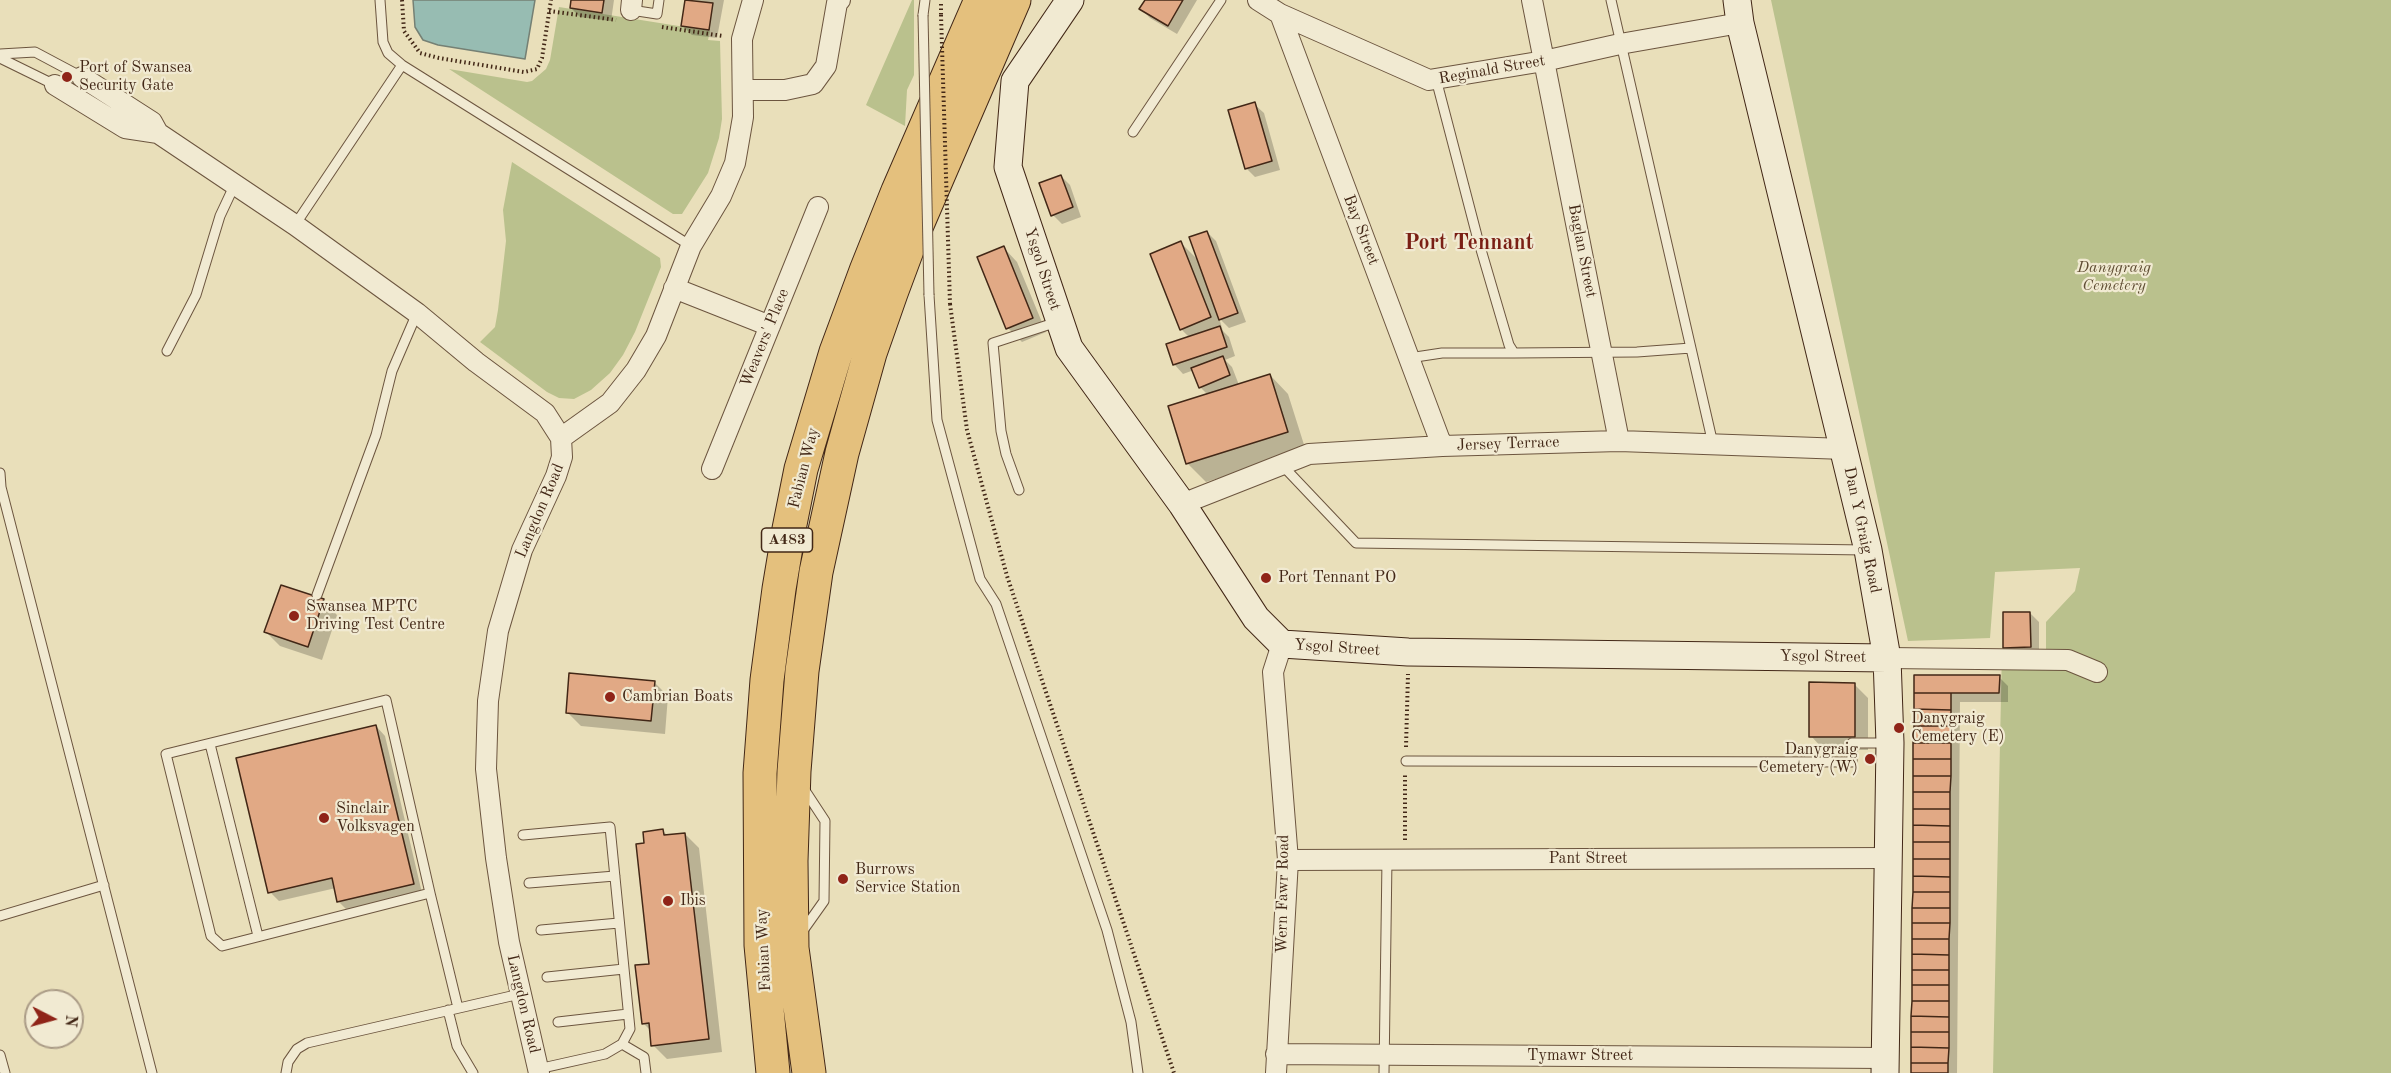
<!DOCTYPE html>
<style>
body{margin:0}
#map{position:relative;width:2391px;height:1073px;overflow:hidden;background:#e9dfba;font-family:"Old Standard TT",serif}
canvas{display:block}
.north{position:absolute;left:24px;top:989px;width:60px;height:60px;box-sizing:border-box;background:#f1ead2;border:2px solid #ab9c87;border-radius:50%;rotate:96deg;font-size:16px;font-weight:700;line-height:24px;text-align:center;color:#422716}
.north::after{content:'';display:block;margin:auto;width:21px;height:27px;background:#8f2418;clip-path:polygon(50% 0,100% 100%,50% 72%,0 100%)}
</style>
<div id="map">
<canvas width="2391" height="1073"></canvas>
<div class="north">N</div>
</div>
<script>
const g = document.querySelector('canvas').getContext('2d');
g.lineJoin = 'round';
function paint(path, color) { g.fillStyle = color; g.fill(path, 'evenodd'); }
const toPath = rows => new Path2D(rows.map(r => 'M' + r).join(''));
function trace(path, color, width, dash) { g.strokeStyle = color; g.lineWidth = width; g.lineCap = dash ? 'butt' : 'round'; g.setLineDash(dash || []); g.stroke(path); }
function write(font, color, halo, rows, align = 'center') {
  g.font = font + ' "Old Standard TT",serif'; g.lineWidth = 4.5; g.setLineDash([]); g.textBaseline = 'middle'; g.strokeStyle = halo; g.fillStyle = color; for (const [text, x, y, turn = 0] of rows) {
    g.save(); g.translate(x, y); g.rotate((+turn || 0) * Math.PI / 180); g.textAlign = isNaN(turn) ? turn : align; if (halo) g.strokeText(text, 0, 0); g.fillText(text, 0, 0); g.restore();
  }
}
paint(toPath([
 [912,0,914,0,914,75,907,90,905,126,866,105],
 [1771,0,2391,0,2391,1073,1993,1073,2002,649,2046,650,2046,622,2075,591,2080,568,1995,572,1990,638,1908,641],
 [559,7,710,31,708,40,720,41,722,119,719,138,708,173,682,214,673,214,449,69,527,82,532,81,546,69,550,60],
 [512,162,660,258,661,267,635,332,623,355,610,373,591,390,574,399,559,398,547,392,480,342,495,327,498,310,506,241,503,210]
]), '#bac18d');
const water = toPath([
 [413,0,535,0,525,59,438,45,423,40,415,27,413,0]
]);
paint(water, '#97bcb2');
trace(water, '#758074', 1.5);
paint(toPath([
 [572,0,614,0,611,21,580,17,571,8],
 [687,0,724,0,717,38,692,35,683,26],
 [1147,0,1197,0,1177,34,1150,18,1141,9],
 [66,76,79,86,77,90,63,80],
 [1254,104,1264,113,1280,170,1255,177,1246,168],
 [1061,176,1070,185,1081,217,1062,224,1053,215],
 [1207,232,1216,241,1246,322,1229,328,1219,318,1223,331,1229,337,1235,356,1225,360,1232,367,1239,385,1270,375,1288,394,1306,451,1206,482,1187,463,1208,395,1200,387,1194,370,1183,374,1174,364,1190,338,1181,329,1181,243,1199,261],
 [1004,248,1017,262,1046,332,1022,342,1008,328],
 [323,601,337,615,322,660,280,646,266,632],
 [2030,613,2039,622,2039,655,2014,656,2005,647],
 [1916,676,1999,677,2008,686,2008,702,1960,702,1957,1073,1913,1073],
 [654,682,668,696,665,734,581,726,567,712],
 [1854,684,1868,698,1868,750,1824,750,1811,736],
 [376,726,385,736,422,893,348,911,339,902,336,888,279,901,270,892],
 [663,831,668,836,685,834,699,848,722,1052,667,1059,653,1045,651,1031,643,1023,651,965,646,844]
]), '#0003');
const building = toPath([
 [571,0,604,0,602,13,570,8,571,0],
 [685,0,713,3,709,30,681,26,685,0],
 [1145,0,1183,0,1168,26,1139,9,1145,0],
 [1255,102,1272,161,1245,169,1228,110,1255,102],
 [1061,175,1073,207,1051,216,1039,183,1061,175],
 [1207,231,1238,313,1219,320,1189,237,1207,231],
 [1181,241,1211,317,1180,330,1150,254,1181,241],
 [1004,246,1033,318,1006,329,977,257,1004,246],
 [1220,326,1227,347,1173,365,1166,344,1220,326],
 [1223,356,1230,375,1199,388,1191,368,1223,356],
 [1270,374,1288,432,1186,464,1168,406,1270,374],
 [281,585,324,599,308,647,264,632,281,585],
 [2003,612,2030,612,2031,647,2003,648,2003,612],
 [569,673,655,681,651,721,566,713,569,673],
 [1914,675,2000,675,1999,693,1914,693,1914,675],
 [1809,682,1855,683,1855,737,1809,737,1809,682],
 [1914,693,1951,693,1951,710,1914,709,1914,693],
 [1914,709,1951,710,1951,726,1914,726,1914,709],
 [376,725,414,884,337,902,332,878,268,893,236,758,376,725],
 [1914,726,1951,726,1951,743,1913,743,1914,726],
 [1913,743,1951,743,1951,759,1913,759,1913,743],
 [1913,759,1951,759,1951,776,1913,776,1913,759],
 [1913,776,1951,776,1950,792,1913,792,1913,776],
 [1913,792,1950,792,1950,809,1913,809,1913,792],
 [1913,809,1950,809,1950,826,1913,825,1913,809],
 [1913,825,1950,826,1950,842,1913,842,1913,825],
 [663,829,664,835,685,833,709,1039,651,1046,649,1023,642,1024,635,965,649,964,636,844,644,843,643,832,663,829],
 [1913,842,1950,842,1950,859,1913,859,1913,842],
 [1913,859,1950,859,1950,877,1913,876,1913,859],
 [1913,876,1950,877,1950,892,1913,892,1913,876],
 [1913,892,1950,892,1950,908,1912,908,1913,892],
 [1912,908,1950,908,1950,923,1912,923,1912,908],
 [1912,923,1950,923,1949,939,1912,939,1912,923],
 [1912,939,1949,939,1949,955,1912,954,1912,939],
 [1912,954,1949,955,1949,970,1912,970,1912,954],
 [1912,970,1949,970,1949,985,1912,985,1912,970],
 [1912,985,1949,985,1949,1001,1912,1001,1912,985],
 [1912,1001,1949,1001,1949,1017,1911,1016,1912,1001],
 [1911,1016,1949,1017,1949,1032,1911,1032,1911,1016],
 [1911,1032,1949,1032,1949,1048,1911,1047,1911,1032],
 [1911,1047,1949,1048,1948,1063,1911,1063,1911,1047],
 [1911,1063,1948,1063,1948,1073,1911,1073,1911,1063]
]);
paint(building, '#e1a985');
trace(building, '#422716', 1.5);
const lane = toPath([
 [380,0,383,42,388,53,402,65,691,246],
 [1611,0,1713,444],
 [631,10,657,14,659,0],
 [923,15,925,0],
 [0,54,35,52,82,77],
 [0,58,55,85],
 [1436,79,1477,236,1509,345,1514,353,1637,352,1691,348],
 [1133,132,1221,0],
 [295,225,402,65],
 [929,295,937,420,980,579,996,604,1107,930,1131,1022,1138,1073],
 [167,351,196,295,220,216,235,184],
 [1409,358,1442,353,1514,353],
 [1282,465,1356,543,1866,550],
 [0,473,1,487,152,1073],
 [1019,490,1006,454,1001,431,993,343,1057,322],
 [317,595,376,435,392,371,417,313],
 [210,744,258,936],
 [1406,761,1852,762,1852,743,1888,743],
 [523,835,610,827,630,1029,622,1044,605,1054,538,1069],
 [529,883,615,876],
 [430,893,386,700,166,754,211,936,222,946,430,893,458,1008],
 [0,916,104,885],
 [541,930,619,923],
 [802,932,824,901,825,821,804,789],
 [547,977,624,969],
 [448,1010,457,1046,473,1073],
 [558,1022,628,1014],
 [622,1044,644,1057,646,1073],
 [0,1055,5,1073],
 [286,1073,288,1062,297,1049,307,1043,520,994],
 [1384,1073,1387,859]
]);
const street = toPath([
 [1258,0,1280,14,1429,80,1544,61,1620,44,1740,23],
 [1532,0,1619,441],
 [631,10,632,0],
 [1280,14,1442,446],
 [82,77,152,122,158,133],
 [55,85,125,128,158,133,295,225,417,313,476,362,545,413,561,438,562,457,556,476,522,550,498,631,488,701,486,769,496,858,509,942,539,1073],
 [744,90,785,90,813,84,826,66,837,3,840,0],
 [674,288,770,326],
 [561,438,610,403,636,370,656,336,691,246,721,196,735,163,743,117,742,39,753,0],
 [712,469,818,207],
 [1182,504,1309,454,1442,446,1619,441,1845,449],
 [1887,658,2068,660,2097,672],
 [1288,860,1888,858],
 [1276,1054,1885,1058],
 [1276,1073,1288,860,1273,672,1282,644]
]);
const secondary = toPath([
 [1070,0,1015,81,1008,167,1069,348,1182,504,1256,618,1282,644,1408,652,1887,658],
 [1737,0,1740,23,1868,550,1887,658,1890,743,1885,1073]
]);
const highway = toPath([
 [773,1073,761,945,760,773,767,680,779,589,789,529,801,469,836,352,866,271,898,191,981,0],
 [809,1073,792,948,791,861,794,771,802,671,816,572,842,453,870,353,891,293,913,234,1014,0]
]);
trace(lane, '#6c553f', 11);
trace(street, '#6c553f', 22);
trace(secondary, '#422716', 29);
trace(highway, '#422716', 35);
trace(toPath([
 [402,0,404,31,420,53,439,58,524,72,537,69,542,58,551,0],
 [941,4,941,15],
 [549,11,616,20],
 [662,27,723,36],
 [950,304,967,430,1007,576,1174,1073],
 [1406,747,1408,674],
 [1405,840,1405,773]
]), '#422716', 4, [1.5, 3]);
trace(lane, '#f1ead2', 9);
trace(street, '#f1ead2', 20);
trace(secondary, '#f1ead2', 27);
trace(highway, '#e4c07d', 33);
const laneBridge = toPath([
 [923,15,929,295]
]);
trace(laneBridge, '#6c553f', 11, []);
trace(toPath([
 [941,15,950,304]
]), '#422716', 4, [1.5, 3]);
trace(laneBridge, '#f1ead2', 9);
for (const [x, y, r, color] of [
 [67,77,6,"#8f2418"],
 [1266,578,6,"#8f2418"],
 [294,616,6,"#8f2418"],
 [610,697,6,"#8f2418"],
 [1899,728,6,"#8f2418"],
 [1870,759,6,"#8f2418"],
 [324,818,6,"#8f2418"],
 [843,879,6,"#8f2418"],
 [668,901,6,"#8f2418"]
]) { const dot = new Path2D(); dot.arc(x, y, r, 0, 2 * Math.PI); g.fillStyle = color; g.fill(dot); trace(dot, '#f1ead2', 2); }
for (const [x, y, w] of [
 [787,540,51]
]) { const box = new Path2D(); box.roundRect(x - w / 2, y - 12, w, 24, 4.5); g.fillStyle = '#f1ead2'; g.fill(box); trace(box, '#422716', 1.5); }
write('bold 15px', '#422716', null, [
 ["A483",787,540]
]);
write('16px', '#422716', '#f1ead2', [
 ["Port of Swansea",79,68],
 ["Security Gate",79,86],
 ["Port Tennant PO",1278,578],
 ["Swansea MPTC",306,607],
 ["Driving Test Centre",306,625],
 ["Cambrian Boats",622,697],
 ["Danygraig",1911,719],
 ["Cemetery (E)",1911,737],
 ["Danygraig",1858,750,"right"],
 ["Cemetery (W)",1858,768,"right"],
 ["Sinclair",336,809],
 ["Volksvagen",336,827],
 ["Burrows",855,870],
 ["Service Station",855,888],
 ["Ibis",680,901]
], 'left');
write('16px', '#422716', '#f1ead2', [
 ["Reginald Street",1492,70,-10],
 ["Bay Street",1361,230,69],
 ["Baglan Street",1582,251,79],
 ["Ysgol Street",1042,269,72],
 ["Weavers' Place",765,338,-68],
 ["Jersey Terrace",1508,444,-2],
 ["Fabian Way",804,468,-76],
 ["Langdon Road",540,511,-67],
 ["Dan Y Graig Road",1862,530,78],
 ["Ysgol Street",1337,648,4],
 ["Ysgol Street",1823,657,1],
 ["Pant Street",1588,859],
 ["Wern Fawr Road",1283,894,-89],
 ["Fabian Way",764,950,-93],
 ["Langdon Road",523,1004,77],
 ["Tymawr Street",1580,1056]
]);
write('italic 16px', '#604e34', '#f1ead2', [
 ["Danygraig",2114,268],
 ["Cemetery",2114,286]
]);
write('bold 22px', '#7a1f14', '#f1ead2', [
 ["Port Tennant",1469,243]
]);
</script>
